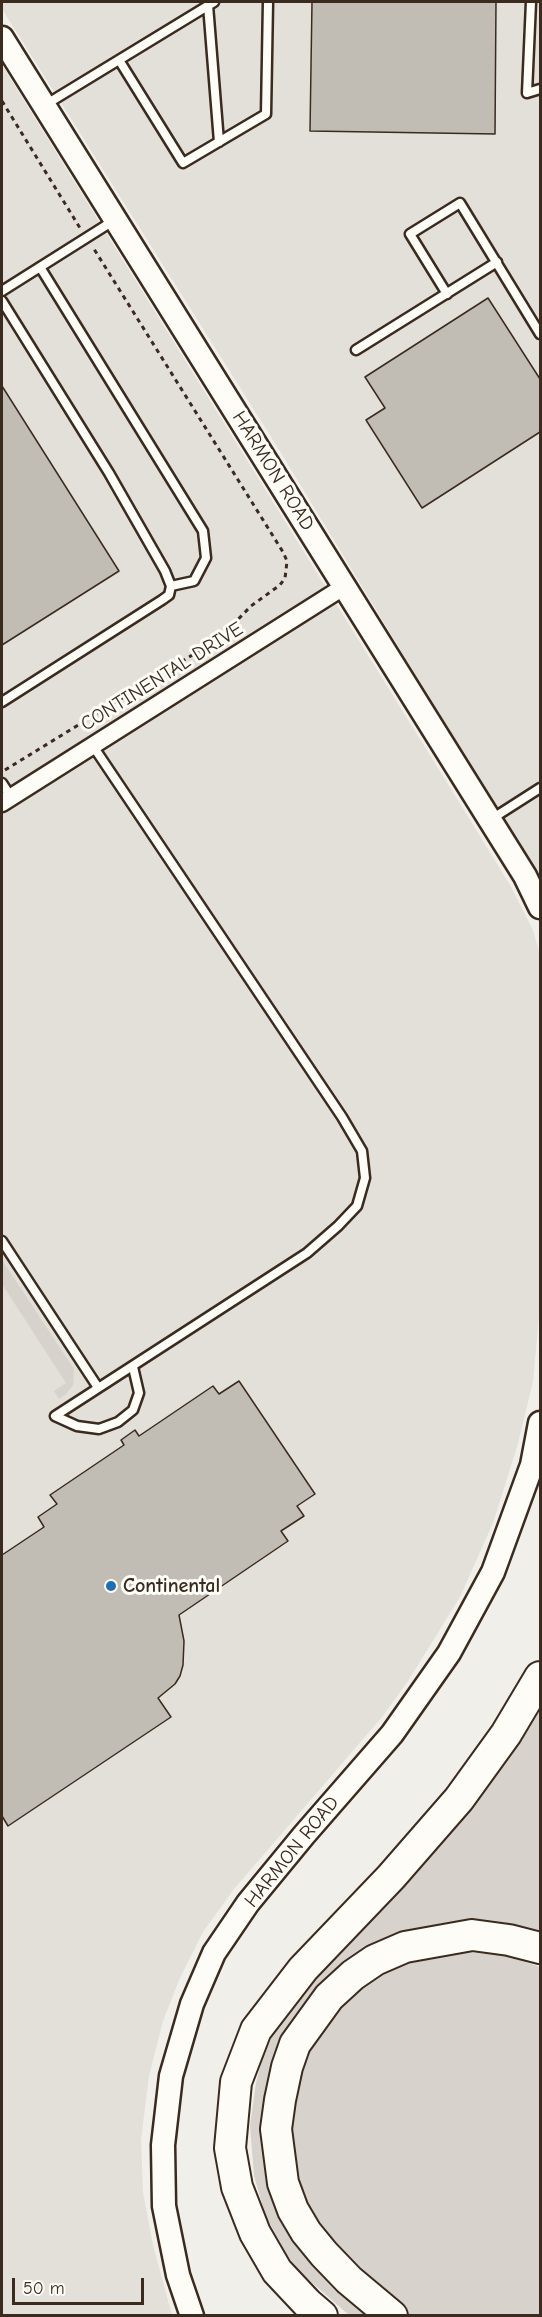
<!DOCTYPE html>
<style>
body{margin:0}
#map{position:relative;width:542px;height:2317px;overflow:hidden;background:#f1efea;font-family:"Comic Neue",sans-serif}
canvas{display:block}
.frame{position:absolute;inset:0;border:3px solid #3b2a1e;pointer-events:none}
.scale{position:absolute;left:12px;top:2278px;width:132px;height:27px;box-sizing:border-box;border:3px solid #3b2a1e;border-top:0;padding-left:8px;font-size:18px;line-height:21px;white-space:nowrap;color:#3b2a1e;-webkit-text-stroke:4px #fdfcf7;paint-order:stroke}
</style>
<div id="map">
<canvas width="542" height="2317"></canvas>
<div class="frame"></div>
<div class="scale">50 m</div>
</div>
<script>
const g = document.querySelector('canvas').getContext('2d');
g.lineJoin = 'round';
function paint(path, color) { g.fillStyle = color; g.fill(path, 'evenodd'); }
const toPath = rows => new Path2D(rows.map(r => 'M' + r).join(''));
function trace(path, color, width, dash) { g.strokeStyle = color; g.lineWidth = width; g.lineCap = dash ? 'butt' : 'round'; g.setLineDash(dash || []); g.stroke(path); }
function write(font, color, halo, rows, align = 'center') {
  g.font = font + ' "Comic Neue",sans-serif'; g.lineWidth = 6; g.setLineDash([]); g.textBaseline = 'middle'; g.strokeStyle = halo; g.fillStyle = color; for (const [text, x, y, turn = 0] of rows) {
    g.save(); g.translate(x, y); g.rotate((+turn || 0) * Math.PI / 180); g.textAlign = isNaN(turn) ? turn : align; if (halo) g.strokeText(text, 0, 0); g.fillText(text, 0, 0); g.restore();
  }
}
paint(toPath([
 [2,2,540,2,540,880,278,448,2,9],
 [2,65,464,810,510,885,533,930,540,955,540,1306,533,1382,517,1447,493,1523,460,1597,408,1681,382,1717,234,1889,203,1932,180,1978,163,2021,149,2076,141,2140,143,2192,153,2245,172,2315,2,2315]
]), '#e3e0da');
paint(toPath([
 [2,1260,74,1369,73,1385,66,1394,59,1399,54,1391,66,1383,2,1284],
 [540,1702,540,1942,514,1933,336,1977,266,2152,371,2315,350,2316,300,2272,288,2256,266,2217,254,2176,250,2126,256,2083,262,2060,272,2037,299,1996],
 [467,1952,508,1956,540,1967,540,2315,411,2316,347,2262,317,2227,297,2182,289,2134,301,2064,321,2027,350,1996,385,1972,424,1957,446,1953]
]), '#d7d2cc');
const building = toPath([
 [312,2,496,2,495,134,310,131,312,2],
 [488,298,540,379,540,432,422,508,366,420,385,408,365,377,488,298],
 [2,386,119,571,2,645,2,386],
 [239,1381,315,1494,297,1506,304,1516,281,1531,288,1541,179,1615,184,1641,183,1665,180,1676,175,1684,158,1698,171,1717,8,1826,2,1816,2,1555,44,1527,38,1517,57,1504,50,1495,124,1445,121,1440,135,1430,139,1436,213,1386,219,1394,239,1381]
]);
paint(building, '#c1bcb4');
trace(building, '#3b2a1e', 1.5);
const lane = toPath([
 [531,2,527,93,540,89],
 [208,5,219,142],
 [119,60,183,163,266,114,268,2],
 [45,105,214,2],
 [40,267,203,531,206,558,194,581,171,586],
 [2,291,113,221],
 [447,294,410,234,460,203,540,334],
 [2,301,109,473,165,571,171,586,169,595,162,600,2,702],
 [356,350,497,262],
 [93,746,342,1117,362,1151,365,1178,357,1206,338,1226,307,1253,55,1416,77,1426,99,1429,118,1422,133,1410,139,1393,133,1367],
 [2,783,11,797],
 [490,820,540,788],
 [2,1241,97,1386]
]);
const street = toPath([
 [2,803,345,586]
]);
const secondary = toPath([
 [2,38,490,820,525,876,540,907],
 [192,2316,178,2275,164,2206,163,2145,171,2076,192,2004,214,1953,248,1903,304,1835,392,1734,449,1653,493,1572,532,1465,540,1423]
]);
const highway = toPath([
 [322,2316,308,2304,277,2271,255,2233,237,2187,230,2148,236,2082,256,2030,303,1969,391,1877,459,1799,506,1734,540,1677],
 [392,2316,349,2280,324,2254,306,2232,293,2210,283,2183,276,2129,280,2100,287,2067,295,2044,329,1997,353,1975,375,1960,405,1947,472,1935,509,1940,540,1948]
]);
trace(lane, '#3b2a1e', 13);
trace(street, '#3b2a1e', 21);
trace(secondary, '#3b2a1e', 27);
trace(highway, '#3b2a1e', 34);
trace(toPath([
 [2,101,80,228],
 [5,770,220,638,251,606,280,585,285,578,286,570,287,561,283,552,94,249]
]), '#3b2a1e', 3, [4.5, 4.5]);
trace(lane, '#fdfcf7', 8);
trace(street, '#fdfcf7', 16);
trace(secondary, '#fdfcf7', 22);
trace(highway, '#fdfcf7', 30);
for (const [x, y, r, color] of [
 [111,1586,6,"#1f6fb2"]
]) { const dot = new Path2D(); dot.arc(x, y, r, 0, 2 * Math.PI); g.fillStyle = color; g.fill(dot); trace(dot, '#fdfcf7', 2); }
write('20px', '#3b2a1e', '#fdfcf7', [
 ["HARMON ROAD",273,471,58],
 ["CONTINENTAL DRIVE",162,677,-32],
 ["HARMON ROAD",292,1852,-51]
]);
write('bold 20px', '#3b2a1e', '#fdfcf7', [
 ["Continental",123,1586]
], 'left');
</script>
